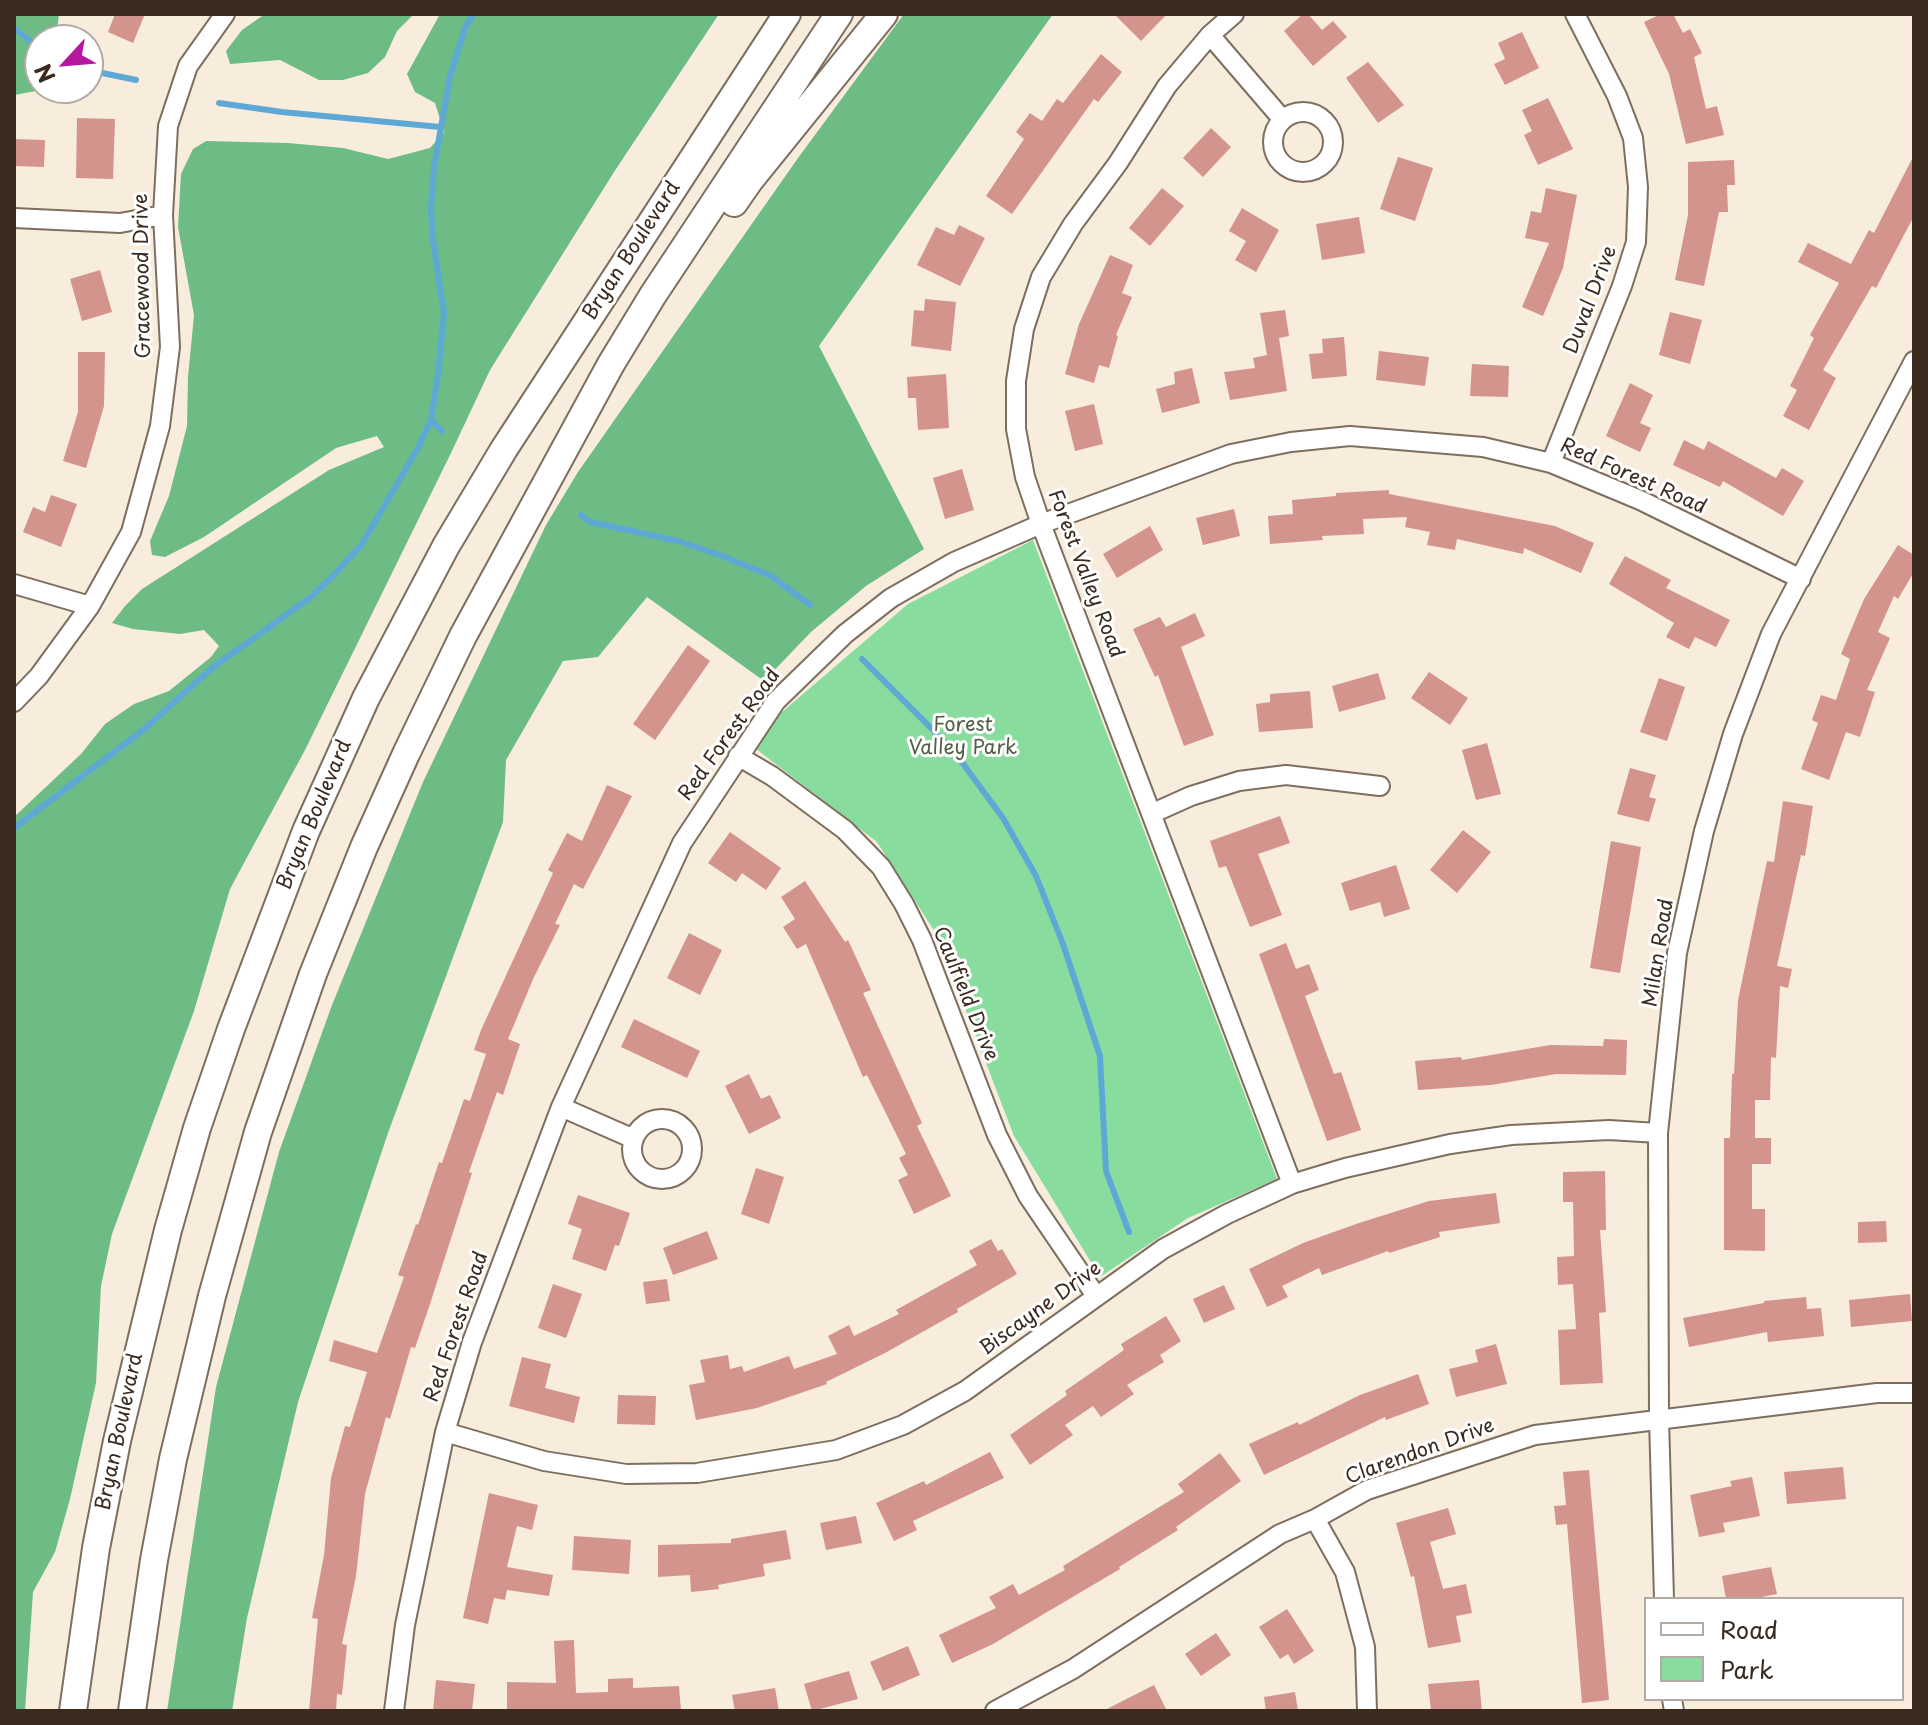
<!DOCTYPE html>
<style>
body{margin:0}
#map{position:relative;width:1928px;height:1725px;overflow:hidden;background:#f8ecdc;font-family:"Playpen Sans",sans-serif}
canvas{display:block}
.frame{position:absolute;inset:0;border:16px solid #3b2a1e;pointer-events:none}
.legend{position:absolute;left:1644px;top:1597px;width:260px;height:104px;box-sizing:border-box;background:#fff;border:2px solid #b1aaa5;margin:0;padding:10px 14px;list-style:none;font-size:24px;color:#3b2a1e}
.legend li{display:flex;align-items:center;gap:16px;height:40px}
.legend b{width:40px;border:2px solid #b1aaa5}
.north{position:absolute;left:24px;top:24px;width:80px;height:80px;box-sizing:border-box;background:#fff;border:2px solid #b1aaa5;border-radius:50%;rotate:244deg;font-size:22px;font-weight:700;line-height:32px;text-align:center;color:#3b2a1e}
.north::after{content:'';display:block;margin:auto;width:28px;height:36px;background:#b5179e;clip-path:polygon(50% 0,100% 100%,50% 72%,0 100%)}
</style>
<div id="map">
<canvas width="1928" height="1725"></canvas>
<div class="frame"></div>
<ul class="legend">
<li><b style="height:10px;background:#fff"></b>Road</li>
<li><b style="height:22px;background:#87dc9e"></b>Park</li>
</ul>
<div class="north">N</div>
</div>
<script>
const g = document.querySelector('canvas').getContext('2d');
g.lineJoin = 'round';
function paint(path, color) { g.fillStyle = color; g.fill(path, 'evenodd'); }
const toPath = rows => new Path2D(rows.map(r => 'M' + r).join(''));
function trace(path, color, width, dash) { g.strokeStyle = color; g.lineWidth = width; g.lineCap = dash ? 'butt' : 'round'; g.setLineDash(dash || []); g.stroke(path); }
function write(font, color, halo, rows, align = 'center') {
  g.font = font + ' "Playpen Sans",sans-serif'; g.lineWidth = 6; g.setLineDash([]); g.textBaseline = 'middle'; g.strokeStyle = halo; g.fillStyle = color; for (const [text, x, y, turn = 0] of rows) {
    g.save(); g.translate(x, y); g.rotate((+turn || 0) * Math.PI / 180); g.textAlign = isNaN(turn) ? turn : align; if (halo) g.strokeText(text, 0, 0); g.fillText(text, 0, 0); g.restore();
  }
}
paint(toPath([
 [1033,540,1277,1179,1188,1218,1100,1277,1014,1136,937,935,877,842,747,742,908,604]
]), '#87dc9e');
paint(toPath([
 [14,14,59,14,56,40,40,40,40,88,49,88,47,89,14,95],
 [265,14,414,14,397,31,385,57,368,73,343,80,319,80,280,60,230,64,226,51,242,30],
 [440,14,719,14,614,172,490,370,451,453,305,750,230,889,194,1011,112,1234,101,1286,96,1383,70,1499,55,1552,33,1592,25,1711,14,1711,14,817,81,754,105,724,134,704,169,691,211,657,219,646,204,630,180,634,133,629,112,623,125,606,142,589,329,470,384,447,377,436,336,448,204,537,165,557,152,555,150,541,169,496,187,426,188,377,194,315,178,227,181,174,193,149,206,141,288,143,343,148,388,159,430,148,444,132,435,103,415,92,407,74],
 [904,14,1053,14,819,346,924,549,866,586,811,632,764,681,647,597,598,657,563,661,506,760,503,822,388,1133,298,1402,247,1618,232,1711,167,1711,216,1387,279,1152,332,1005,423,782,546,525,578,472,798,158]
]), '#6dbc85');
trace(toPath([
 [14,28,40,49],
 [88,70,136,80],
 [219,103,282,112,440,127],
 [431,420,442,431],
 [581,515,590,522,678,541,725,557,771,576,810,605],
 [862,659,953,750,1003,818,1036,876,1063,944,1100,1056,1106,1171,1129,1232],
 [14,828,142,731,212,668,311,597,334,575,362,544,418,448,431,420,438,374,444,313,433,241,431,209,434,167,450,76,465,28,473,14]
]), '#5ea8d6', 6);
paint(toPath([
 [115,14,145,14,133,43,108,32],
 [1114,14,1167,14,1141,41],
 [1303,14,1308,14,1322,30,1333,21,1347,37,1313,66,1284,31],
 [1661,14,1673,14,1683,33,1690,29,1702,53,1694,57,1706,109,1717,106,1724,135,1686,144,1669,74,1644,22],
 [1522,32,1539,68,1505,85,1494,64,1505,59,1498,43],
 [1101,54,1122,72,1098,102,1094,99,1012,214,986,196,1024,139,1016,132,1030,113,1042,121,1057,99,1063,103],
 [1368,62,1404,105,1378,123,1346,78],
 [1548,98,1573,149,1538,165,1524,135,1532,131,1522,110],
 [77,118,115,119,113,179,76,178],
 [1211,128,1231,147,1203,177,1183,158],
 [14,139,45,140,44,167,14,166],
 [1914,155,1914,216,1876,288,1872,286,1823,370,1836,378,1809,430,1783,416,1797,390,1790,386,1814,338,1810,335,1839,283,1798,262,1808,243,1851,264,1869,230,1874,233],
 [1398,157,1433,168,1415,221,1380,209],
 [1734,160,1735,185,1727,185,1728,212,1719,212,1704,286,1675,280,1688,215,1688,162],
 [1162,188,1184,206,1150,246,1129,228],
 [1546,188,1577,195,1563,268,1543,316,1522,307,1549,243,1525,238,1531,211,1541,213],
 [1242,208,1279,230,1256,272,1235,260,1246,241,1229,231],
 [1359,217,1365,253,1322,260,1316,224],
 [959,225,985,238,960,286,917,265,936,227,954,235],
 [1110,255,1133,265,1122,293,1132,297,1116,335,1118,336,1109,368,1099,365,1094,383,1065,374,1079,324],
 [100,270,112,312,82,321,70,279],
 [925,299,956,302,951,351,911,346,914,310,924,311],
 [1285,310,1289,336,1279,338,1287,391,1230,400,1224,372,1255,368,1253,358,1267,355,1260,313],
 [1670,312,1702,320,1690,364,1659,355],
 [1344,337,1347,376,1312,379,1309,354,1323,353,1322,339],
 [1379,351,1429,357,1425,386,1376,380],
 [78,352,105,352,104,406,86,468,63,461,78,412],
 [1472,364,1509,366,1508,397,1470,396],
 [1192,368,1200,403,1162,413,1156,389,1175,384,1174,372],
 [946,374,949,428,918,430,916,398,908,398,907,377],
 [1630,383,1653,395,1640,423,1651,428,1640,452,1606,436],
 [1094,404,1103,444,1075,451,1065,411],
 [1684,440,1704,450,1708,441,1776,478,1782,468,1804,481,1783,516,1723,481,1720,487,1673,465],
 [962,469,974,510,945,519,933,478],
 [1389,490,1389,494,1555,526,1594,543,1581,573,1524,548,1523,554,1457,539,1455,550,1427,545,1430,532,1405,527,1407,517,1363,519,1364,534,1322,536,1323,540,1270,544,1268,516,1293,514,1292,500,1336,496,1336,493],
 [51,495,77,504,61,547,23,532,33,507,45,512],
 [1234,509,1240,536,1203,545,1196,518],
 [1150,526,1163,550,1117,578,1103,554],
 [1898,545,1914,555,1914,572,1898,599,1894,596,1878,632,1890,638,1867,690,1875,692,1860,737,1846,732,1829,780,1801,769,1818,723,1812,720,1821,695,1836,700,1850,659,1841,654,1864,599],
 [1625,556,1671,580,1666,588,1730,620,1716,647,1695,637,1689,649,1666,637,1674,623,1609,584],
 [1195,613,1205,636,1181,647,1214,735,1184,746,1158,675,1155,677,1133,629,1160,617,1166,627],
 [688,645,710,661,655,740,633,724],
 [1429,672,1468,698,1450,725,1411,698],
 [1378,673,1386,699,1339,712,1332,686],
 [1659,678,1685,687,1667,741,1640,732],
 [1310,691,1313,728,1259,732,1256,704,1270,702,1270,694],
 [1487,743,1501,794,1476,800,1462,750],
 [1630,768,1656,775,1649,797,1656,799,1649,822,1617,814],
 [607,785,632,796,583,889,574,884,555,924,560,925,534,977,508,1039,520,1044,503,1095,497,1092,469,1172,472,1173,430,1304,415,1348,411,1347,390,1419,386,1417,365,1494,356,1576,342,1644,347,1645,342,1695,337,1694,336,1711,309,1711,318,1619,312,1618,324,1555,331,1478,345,1426,350,1427,367,1372,329,1361,334,1340,377,1353,404,1277,398,1275,416,1224,418,1225,439,1162,442,1163,464,1099,470,1101,486,1054,474,1050,481,1030,553,873,548,870,567,833,582,841],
 [1783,801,1813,806,1805,856,1801,855,1777,966,1792,969,1788,988,1780,986,1776,1058,1771,1057,1770,1100,1755,1100,1755,1138,1771,1138,1771,1164,1752,1164,1752,1209,1765,1209,1765,1251,1724,1250,1724,1138,1730,1138,1732,1074,1734,1074,1738,1000,1767,861,1774,862],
 [1280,816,1290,843,1258,854,1282,915,1250,927,1226,866,1219,868,1210,841],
 [1463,830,1491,852,1457,893,1430,870],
 [730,832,781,868,766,890,742,873,736,882,708,863],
 [1611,841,1641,847,1620,973,1590,968],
 [1396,865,1410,909,1384,917,1380,902,1350,911,1341,883],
 [805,881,845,942,848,940,871,990,863,993,922,1123,917,1126,951,1196,914,1214,898,1180,908,1175,899,1158,906,1154,867,1075,863,1077,806,944,797,949,783,927,795,919,781,897],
 [689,933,722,950,700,995,667,978],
 [1286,943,1296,969,1309,964,1319,990,1305,996,1334,1074,1341,1072,1361,1130,1327,1141,1259,954],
 [634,1019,700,1051,687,1078,621,1047],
 [1604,1039,1627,1040,1626,1075,1556,1074,1491,1085,1418,1090,1415,1061,1461,1057,1462,1060,1550,1045,1603,1046],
 [749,1074,761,1099,770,1095,781,1118,749,1134,725,1086],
 [756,1168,784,1177,769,1224,741,1214],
 [1605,1171,1606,1230,1600,1230,1606,1312,1599,1313,1603,1383,1560,1385,1558,1330,1576,1329,1573,1284,1558,1285,1557,1257,1574,1256,1573,1202,1563,1202,1563,1172],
 [1496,1193,1500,1223,1439,1232,1440,1237,1389,1253,1388,1251,1322,1275,1319,1268,1282,1286,1288,1297,1267,1307,1249,1269,1303,1243,1359,1223,1429,1201],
 [578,1195,630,1213,619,1246,615,1245,606,1271,572,1259,582,1229,568,1224],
 [1886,1221,1887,1242,1858,1243,1858,1222],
 [707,1231,718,1259,673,1275,663,1248],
 [991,1239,998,1251,1002,1249,1017,1274,957,1309,958,1312,885,1353,826,1382,827,1384,757,1408,696,1420,689,1385,705,1382,700,1360,728,1355,730,1369,742,1366,744,1372,789,1356,794,1369,837,1354,828,1336,849,1325,854,1336,899,1314,896,1310,977,1265,969,1251],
 [667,1279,670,1301,646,1304,643,1282],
 [553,1284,582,1294,566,1338,538,1328],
 [1224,1285,1235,1309,1204,1323,1193,1299],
 [1910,1294,1912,1321,1851,1327,1849,1300],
 [1806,1297,1807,1309,1821,1308,1824,1336,1768,1342,1767,1332,1689,1347,1683,1318,1764,1303,1764,1301],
 [1166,1316,1181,1341,1160,1355,1164,1362,1127,1385,1134,1394,1101,1417,1093,1406,1065,1425,1073,1435,1030,1465,1010,1435,1067,1395,1065,1391,1124,1350,1121,1344],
 [1496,1344,1507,1384,1456,1397,1449,1369,1478,1362,1475,1350],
 [522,1357,551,1364,545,1388,580,1397,574,1423,509,1406],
 [1418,1374,1429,1404,1386,1420,1385,1417,1264,1475,1249,1444,1298,1422,1299,1425,1360,1395],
 [618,1395,656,1396,655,1425,617,1424],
 [990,1452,1004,1478,913,1521,917,1530,894,1541,876,1503,924,1481,926,1485],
 [1220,1453,1241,1481,1176,1527,1178,1530,1119,1567,1120,1569,993,1644,952,1663,939,1635,996,1608,989,1597,1013,1584,1019,1595,1065,1570,1063,1566,1184,1492,1178,1484],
 [1843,1467,1846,1499,1787,1504,1784,1472],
 [1589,1470,1609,1700,1582,1703,1567,1524,1556,1525,1554,1506,1566,1505,1563,1472],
 [1752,1477,1760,1516,1723,1523,1725,1532,1699,1537,1690,1495,1732,1486,1730,1481],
 [489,1493,538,1505,532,1530,517,1526,507,1567,553,1575,549,1596,507,1590,505,1600,494,1598,488,1624,463,1618],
 [1448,1508,1456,1534,1430,1542,1443,1589,1466,1584,1472,1613,1456,1616,1461,1642,1428,1648,1414,1576,1411,1577,1396,1523],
 [856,1516,862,1543,826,1550,820,1523],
 [786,1530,791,1559,763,1564,765,1576,718,1585,719,1589,691,1592,690,1575,658,1577,658,1545,731,1543,731,1539],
 [574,1536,631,1540,629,1574,572,1570],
 [1771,1567,1777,1594,1751,1599,1726,1599,1722,1576],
 [1287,1609,1314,1651,1294,1664,1288,1654,1280,1659,1259,1627],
 [1216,1633,1231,1655,1201,1676,1185,1654],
 [574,1640,576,1693,608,1692,608,1679,633,1678,633,1688,679,1686,681,1711,507,1711,507,1682,556,1683,554,1641],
 [908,1646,920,1675,883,1691,870,1662],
 [849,1671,858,1699,812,1711,804,1684],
 [436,1680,475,1684,472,1711,433,1711],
 [1479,1680,1482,1711,1431,1711,1428,1684],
 [1154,1685,1167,1711,1103,1711],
 [775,1688,779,1711,735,1711,732,1695],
 [1295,1692,1298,1711,1266,1711,1264,1697]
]), '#d3948d');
const minor = toPath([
 [1234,14,1210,35,1167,86,1118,163,1073,224,1041,277,1024,329,1016,381,1016,429,1025,477,1041,524,1292,1184],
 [1210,35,1283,120],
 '1273 142a30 30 0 1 1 60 0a30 30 0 1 1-60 0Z',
 [14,218,120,223,163,215],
 [1551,463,1622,286,1636,242,1638,187,1633,138,1617,96,1575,14],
 [14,584,90,606],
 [14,702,39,676,90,606,131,532,160,426,170,347,163,215,168,126,188,66,225,14],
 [738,756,772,776,845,830,881,867,904,904,922,940,997,1135,1028,1196,1096,1296],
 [1153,813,1191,796,1239,781,1286,775,1380,786],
 [561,1107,634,1139],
 '632 1149a30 30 0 1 1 60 0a30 30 0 1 1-60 0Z',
 [445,1432,544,1461,626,1474,697,1473,836,1450,903,1425,965,1391,1163,1249,1227,1214,1292,1184,1345,1168,1450,1144,1511,1135,1609,1130,1658,1133],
 [1315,1519,1345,1572,1365,1647,1367,1711],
 [1664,1599,1659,1418,1658,1133,1677,953,1704,831,1733,734,1771,634,1914,361],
 [1672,1699,1674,1711],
 [394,1711,405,1625,445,1432,472,1342,561,1107,682,843,776,701,845,634,891,598,954,562,1041,524,1231,454,1291,442,1350,436,1483,447,1551,463,1640,500,1801,579],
 [995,1711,1073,1669,1280,1534,1315,1519,1367,1490,1535,1435,1877,1393,1914,1393]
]);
const highway = toPath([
 [734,203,750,180,884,14],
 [73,1711,96,1548,117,1441,168,1230,197,1128,231,1029,306,831,366,698,446,546,504,449,787,14],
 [132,1711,154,1560,173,1459,212,1296,258,1132,313,974,364,847,406,754,463,636,611,364,653,295,839,14]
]);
trace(minor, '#7d6e60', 22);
trace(highway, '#7d6e60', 30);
trace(minor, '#fff', 18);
trace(highway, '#fff', 26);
write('20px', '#3b2a1e', '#fff', [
 ["Bryan Boulevard",632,251,-57],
 ["Gracewood Drive",143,276,-91],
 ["Duval Drive",1591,300,-69],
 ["Red Forest Road",1633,477,24],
 ["Forest Valley Road",1085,574,69],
 ["Red Forest Road",730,735,-54],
 ["Bryan Boulevard",315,815,-67],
 ["Milan Road",1659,953,-81],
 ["Caulfield Drive",965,994,68],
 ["Biscayne Drive",1041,1309,-36],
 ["Red Forest Road",457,1327,-71],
 ["Bryan Boulevard",120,1432,-78],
 ["Clarendon Drive",1420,1452,-20]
]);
write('20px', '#525f44', '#fff', [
 ["Forest",963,725],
 ["Valley Park",963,748]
]);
</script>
